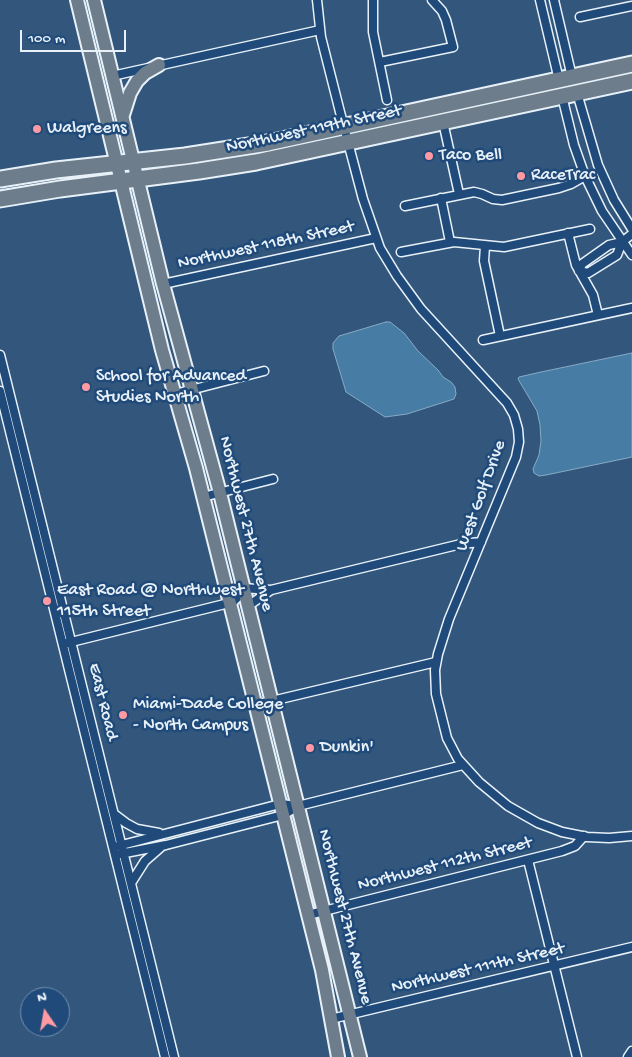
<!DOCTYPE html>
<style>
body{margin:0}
#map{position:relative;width:632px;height:1057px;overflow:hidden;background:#33577c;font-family:"Gochi Hand",sans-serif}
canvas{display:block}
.north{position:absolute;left:20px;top:987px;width:50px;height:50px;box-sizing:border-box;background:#1f4a7a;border:1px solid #6f8dac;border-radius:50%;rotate:348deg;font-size:14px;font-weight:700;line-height:20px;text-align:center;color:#e8f1f8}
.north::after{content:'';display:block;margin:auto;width:18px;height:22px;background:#ff9aa2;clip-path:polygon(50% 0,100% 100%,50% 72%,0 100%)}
.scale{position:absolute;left:20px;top:30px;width:106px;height:22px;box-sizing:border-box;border:2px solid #e8f1f8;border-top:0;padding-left:6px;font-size:15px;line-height:18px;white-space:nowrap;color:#e8f1f8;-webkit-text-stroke:4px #1f4a7a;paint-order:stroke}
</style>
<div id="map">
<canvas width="632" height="1057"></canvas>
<div class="north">N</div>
<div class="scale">100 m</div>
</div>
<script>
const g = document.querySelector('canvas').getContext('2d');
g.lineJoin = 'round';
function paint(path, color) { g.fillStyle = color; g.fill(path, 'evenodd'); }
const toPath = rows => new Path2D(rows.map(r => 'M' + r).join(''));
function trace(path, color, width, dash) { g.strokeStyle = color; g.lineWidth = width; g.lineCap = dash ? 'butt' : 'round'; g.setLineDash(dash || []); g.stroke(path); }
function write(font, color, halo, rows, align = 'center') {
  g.font = font + ' "Gochi Hand",sans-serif'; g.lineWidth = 5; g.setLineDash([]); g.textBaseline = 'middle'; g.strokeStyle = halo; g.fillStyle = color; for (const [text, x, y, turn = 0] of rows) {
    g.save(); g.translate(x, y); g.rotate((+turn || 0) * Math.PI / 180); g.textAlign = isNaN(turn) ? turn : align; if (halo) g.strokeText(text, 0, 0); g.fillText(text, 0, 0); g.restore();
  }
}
const water = toPath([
 [386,322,390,322,404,333,418,351,438,370,443,377,451,382,455,387,456,394,454,399,407,414,385,417,346,392,333,349,333,343,339,336,386,322],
 [632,353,632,457,546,475,539,476,534,473,533,469,539,455,541,441,540,425,537,411,518,379,519,377,541,372,632,353]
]);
paint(water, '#477ca5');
trace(water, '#87abc6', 1);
const street = toPath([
 [317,0,321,37,340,112,363,199,380,248,397,276,421,309,507,403,514,415,518,429,519,442,516,457,449,619,438,654,435,670,436,694,447,738,458,759,479,782,508,806,538,823,562,832,587,837,609,838,632,836],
 [373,0,373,32,387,100],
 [540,0,559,80],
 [554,0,572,77],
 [580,17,632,6],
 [380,62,453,47,446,20,442,11,432,0],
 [112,76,320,30],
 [577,93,598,165,614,200,632,229],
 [562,96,574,145,585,176,602,211,632,255],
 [443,122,459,194],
 [441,198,450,242],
 [405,206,474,192,482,194,493,199,502,200,559,188,571,184,585,176],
 [568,233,576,265,593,295,598,315],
 [622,242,609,245,582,264,579,271,588,273,617,255,622,242,632,234],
 [485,246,484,261,500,336],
 [401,252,454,242,504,247,590,229],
 [163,284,376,238],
 [483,340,632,308],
 [0,355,174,1057],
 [0,391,165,1057],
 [175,394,264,371],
 [203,497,273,479],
 [248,606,271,590,461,544,481,542],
 [67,643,233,602,241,594,243,588,270,590],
 [255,705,436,662],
 [114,814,126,823,137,829,159,833],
 [118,846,280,804,298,806],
 [120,854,166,845,283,815,298,806,463,765],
 [528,860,577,1057],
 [131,883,145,861,161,847],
 [308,915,562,851,575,846,584,836],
 [331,1019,632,947],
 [628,1057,632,1051]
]);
const primary = toPath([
 [77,0,162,350,196,468,322,970,338,1057],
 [94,0,163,284,220,493,360,1057],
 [123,115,130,93,137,81,145,73,159,65]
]);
const highway = toPath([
 [0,179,56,170,185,156,268,143,632,64],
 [0,199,60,189,199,171,256,162,632,81]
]);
trace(street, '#e8f1f8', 11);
trace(primary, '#e8f1f8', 16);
trace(highway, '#e8f1f8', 19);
trace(street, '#1f4a7a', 8);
trace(primary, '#6d7d8c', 12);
trace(highway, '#6d7d8c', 15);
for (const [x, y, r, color] of [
 [37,129,5,"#ff9aa2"],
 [429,156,5,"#ff9aa2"],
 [521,176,5,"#ff9aa2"],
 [86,387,5,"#ff9aa2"],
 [47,601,5,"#ff9aa2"],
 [123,715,5,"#ff9aa2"],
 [310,748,5,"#ff9aa2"]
]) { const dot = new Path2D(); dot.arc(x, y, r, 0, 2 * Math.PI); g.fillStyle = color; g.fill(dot); trace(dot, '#1f4a7a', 2); }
write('18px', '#e8f1f8', '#1f4a7a', [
 ["Walgreens",47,129],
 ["Taco Bell",439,156],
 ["RaceTrac",531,176],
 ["School for Advanced",96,377],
 ["Studies North",96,398],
 ["East Road @ Northwest",57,591],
 ["115th Street",57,612],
 ["Miami-Dade College",133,705],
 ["- North Campus",133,726],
 ["Dunkin'",320,748]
], 'left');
write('18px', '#e8f1f8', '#1f4a7a', [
 ["Northwest 119th Street",314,130,-12],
 ["Northwest 118th Street",266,246,-12],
 ["West Golf Drive",482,496,-70],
 ["Northwest 27th Avenue",245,524,76],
 ["East Road",102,702,76],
 ["Northwest 112th Street",445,865,-14],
 ["Northwest 27th Avenue",344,917,76],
 ["Northwest 111th Street",478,969,-13]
]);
</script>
